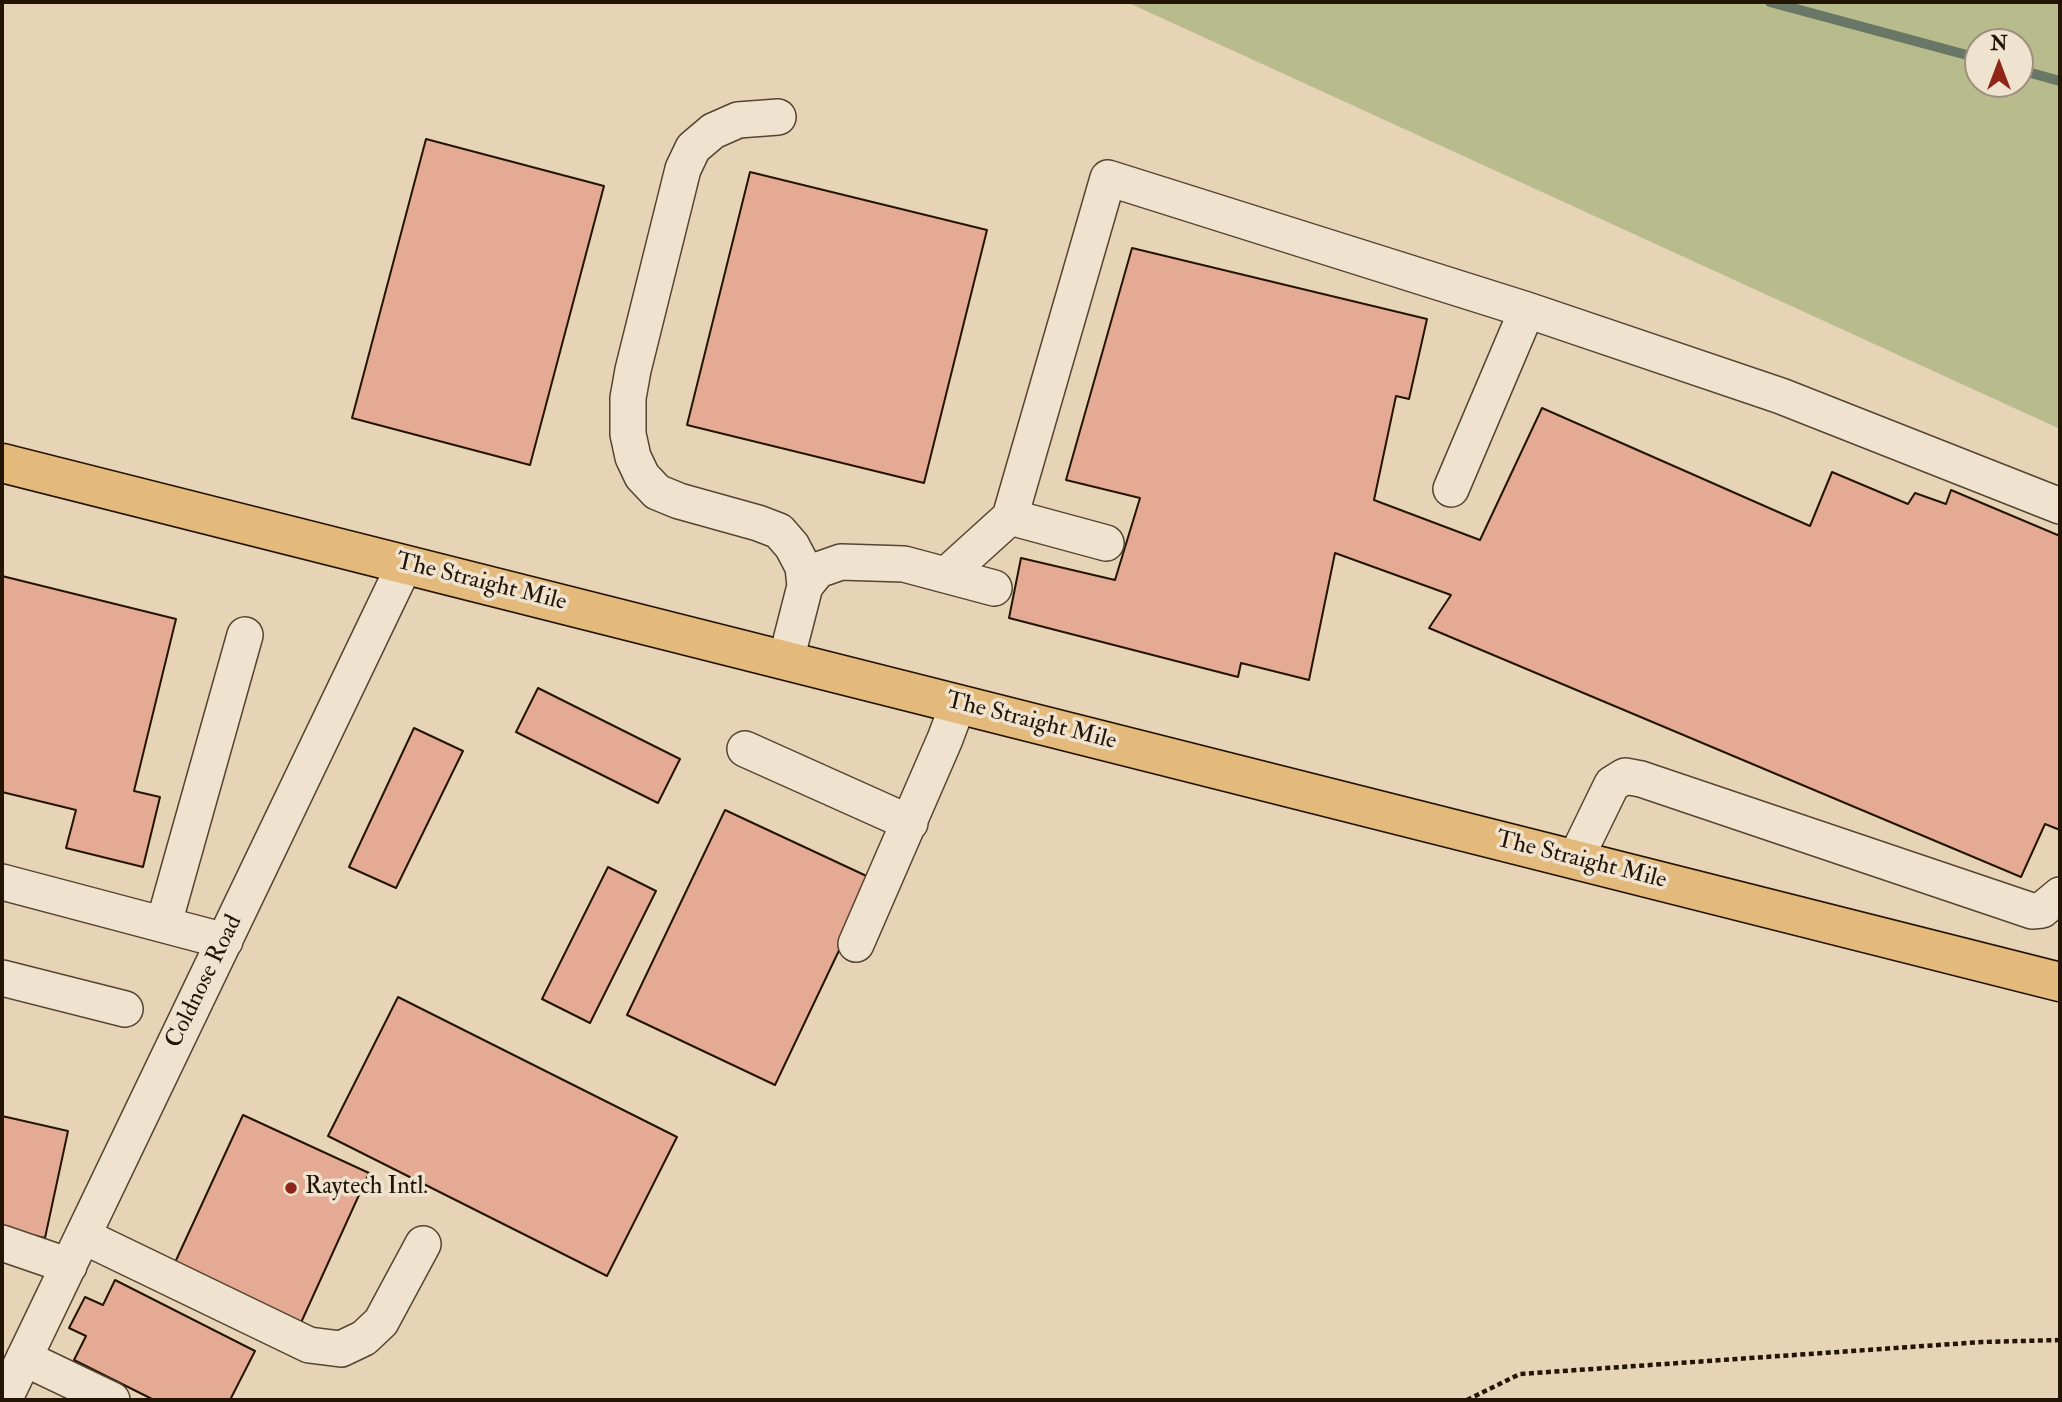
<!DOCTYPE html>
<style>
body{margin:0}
#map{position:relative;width:2062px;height:1402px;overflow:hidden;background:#e7d4b7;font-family:"IM FELL Double Pica",serif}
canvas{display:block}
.frame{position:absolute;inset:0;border:4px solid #231403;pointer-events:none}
.north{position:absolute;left:1964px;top:28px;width:70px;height:70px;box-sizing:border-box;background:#efe3d0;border:2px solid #9d907e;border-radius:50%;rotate:0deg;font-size:19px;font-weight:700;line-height:28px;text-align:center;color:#231403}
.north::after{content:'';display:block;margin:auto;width:24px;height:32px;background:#8f2418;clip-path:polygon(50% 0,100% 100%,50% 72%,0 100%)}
</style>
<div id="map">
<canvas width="2062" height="1402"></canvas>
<div class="frame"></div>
<div class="north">N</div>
</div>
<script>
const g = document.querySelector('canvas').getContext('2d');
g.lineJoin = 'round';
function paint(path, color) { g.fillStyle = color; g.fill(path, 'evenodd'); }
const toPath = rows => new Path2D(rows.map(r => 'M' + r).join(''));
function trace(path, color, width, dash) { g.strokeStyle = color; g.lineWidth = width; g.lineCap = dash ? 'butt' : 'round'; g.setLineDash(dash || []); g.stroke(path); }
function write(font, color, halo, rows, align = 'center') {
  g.font = font + ' "IM FELL Double Pica",serif'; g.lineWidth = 7; g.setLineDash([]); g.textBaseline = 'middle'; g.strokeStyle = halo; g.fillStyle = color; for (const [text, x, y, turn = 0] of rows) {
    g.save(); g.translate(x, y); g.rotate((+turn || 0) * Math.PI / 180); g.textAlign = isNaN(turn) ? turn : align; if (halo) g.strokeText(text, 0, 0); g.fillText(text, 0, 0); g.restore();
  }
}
paint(toPath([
 [1132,2,2060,2,2060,429,1131,4],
 [1978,42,2020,42,2020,84,1978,84]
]), '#b8bc8d');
trace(toPath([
 [1770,2,1978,58],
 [2020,70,2060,81]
]), '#697766', 10);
const building = toPath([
 [426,139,604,186,530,465,352,418,426,139],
 [750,172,987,230,924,483,687,425,750,172],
 [1132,248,1427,319,1409,399,1396,396,1374,500,1480,540,1542,408,1810,526,1832,472,1908,504,1915,493,1946,504,1951,490,2060,536,2060,830,2045,824,2021,877,1429,628,1451,595,1335,553,1309,680,1241,663,1238,677,1009,618,1021,558,1115,580,1140,498,1066,480,1132,248],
 [2,576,176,619,134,791,160,797,143,867,66,848,76,810,2,792,2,576],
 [538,688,680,759,658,803,516,732,538,688],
 [414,728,463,751,396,888,349,867,414,728],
 [725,810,873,879,775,1085,627,1015,725,810],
 [608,867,656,891,590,1023,542,999,608,867],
 [398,997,677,1137,607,1276,328,1136,398,997],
 [243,1115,369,1173,299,1327,172,1269,243,1115],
 [2,1116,68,1131,45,1238,2,1228,2,1116],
 [115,1280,255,1351,230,1400,154,1400,74,1360,86,1336,69,1328,85,1297,103,1305,115,1280]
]);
paint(building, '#e4aa94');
trace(building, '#231403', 2);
const minor = toPath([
 [778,117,738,120,713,131,693,148,683,169,633,370,628,398,628,434,633,457,642,476,657,492,679,501,758,523,779,531,792,546,803,567,805,586],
 [1451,489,1527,310],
 [1010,517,1108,178,1527,310,1781,396,2060,506],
 [946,575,1010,517,1106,543],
 [786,660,805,586,818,570,841,562,904,564,994,588],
 [745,749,910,823],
 [1575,860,1612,784,1625,776,1641,779,2032,911,2042,910,2060,895],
 [2,882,225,941],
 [164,923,245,635],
 [856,944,945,739,958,704],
 [2,978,125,1009],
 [83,1236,309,1345,341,1349,364,1338,381,1322,423,1244],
 [2,1243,69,1266],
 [24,1358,112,1400],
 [4,1400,405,564]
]);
const major = toPath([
 [2,463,2060,982]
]);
trace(minor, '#544430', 38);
trace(major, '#231403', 41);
trace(toPath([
 [1467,1400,1520,1374,1982,1342,2060,1340]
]), '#231403', 4.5, [5, 3.5]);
trace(minor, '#efe3d0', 35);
trace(major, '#e4ba7c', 38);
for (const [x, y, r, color] of [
 [291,1188,7,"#8f2418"]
]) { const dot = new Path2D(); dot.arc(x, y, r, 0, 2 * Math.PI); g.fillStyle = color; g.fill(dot); trace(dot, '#efe3d0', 2.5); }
write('24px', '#231403', '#efe3d0', [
 ["The Straight Mile",481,583,14],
 ["The Straight Mile",1031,722,14],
 ["The Straight Mile",1581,861,14],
 ["Coldnose Road",205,982,-64]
]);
write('24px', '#231403', '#efe3d0', [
 ["Raytech Intl.",305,1188]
], 'left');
</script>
